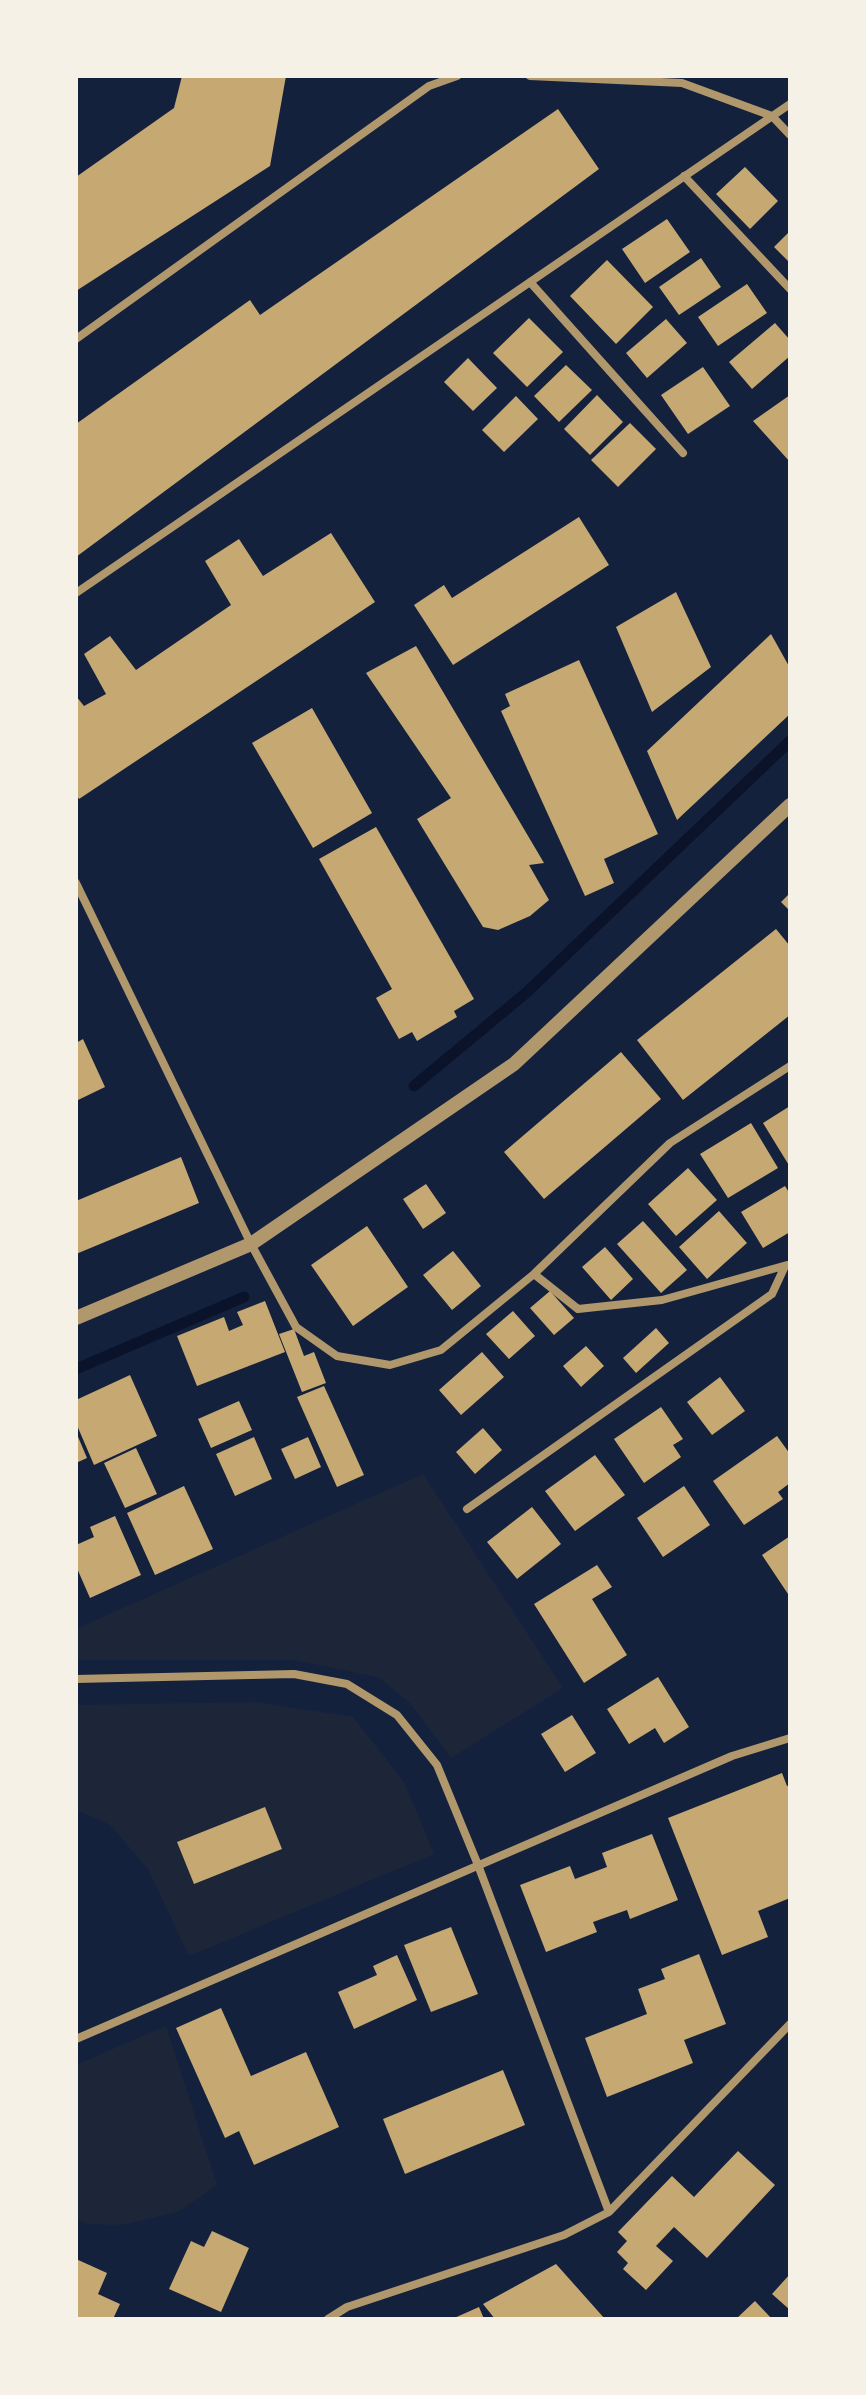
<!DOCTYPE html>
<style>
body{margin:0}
#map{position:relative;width:866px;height:2395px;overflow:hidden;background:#14213d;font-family:"Nunito Sans",sans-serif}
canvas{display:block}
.frame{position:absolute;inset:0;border:78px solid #f6f1e7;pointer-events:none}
</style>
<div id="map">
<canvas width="866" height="2395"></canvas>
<div class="frame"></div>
</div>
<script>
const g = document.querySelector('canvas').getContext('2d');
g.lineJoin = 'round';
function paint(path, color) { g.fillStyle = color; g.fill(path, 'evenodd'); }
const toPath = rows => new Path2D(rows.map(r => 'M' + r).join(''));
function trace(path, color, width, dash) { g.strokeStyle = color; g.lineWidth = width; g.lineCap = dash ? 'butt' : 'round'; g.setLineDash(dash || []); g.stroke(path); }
paint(toPath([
 [423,1474,563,1688,451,1758,408,1701,378,1677,294,1660,76,1660,76,1629],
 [256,1702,353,1717,404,1782,434,1854,189,1956,148,1869,110,1825,76,1810,76,1705],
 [166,2026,217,2185,178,2212,121,2225,88,2224,76,2219,76,2065]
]), '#1d2539');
trace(toPath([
 [414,1086,526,993,790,741],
 [76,1369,244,1297]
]), '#0b132b', 11);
paint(toPath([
 [182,76,286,76,270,166,76,291,76,177,174,108],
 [558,109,599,169,76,557,76,424,250,300,260,315],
 [745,167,778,201,750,229,716,194],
 [667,219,690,252,645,283,622,249],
 [790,231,790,263,774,247],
 [701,258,721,287,679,315,659,287],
 [607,260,653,307,616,344,570,296],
 [747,284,767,313,718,346,698,317],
 [529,318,563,352,527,387,493,353],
 [666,319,687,343,647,378,626,353],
 [775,323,790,340,790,356,752,389,729,362],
 [468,358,497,388,473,411,444,382],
 [566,365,592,390,559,422,534,396],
 [703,367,730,406,688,434,661,395],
 [597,395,623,422,590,455,564,429],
 [790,395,790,462,753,421],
 [516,396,538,419,504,452,482,430],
 [630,423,656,449,618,487,591,460],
 [579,517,609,565,453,665,414,605,444,585,452,598],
 [331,533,375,602,79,799,76,794,76,696,84,706,106,694,84,654,110,636,136,670,231,605,205,561,239,539,263,576],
 [676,592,711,667,652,712,616,627],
 [771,634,790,668,790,714,677,820,647,751],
 [416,646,544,863,529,865,549,900,530,916,498,930,483,927,417,819,451,798,366,673],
 [579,660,658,834,604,859,614,883,585,896,501,711,510,706,505,694],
 [312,708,372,813,313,848,252,743],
 [376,827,474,999,454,1011,457,1017,417,1041,412,1032,399,1039,376,998,392,989,319,859],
 [790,893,790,911,781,902],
 [776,929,790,946,790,1015,683,1100,637,1040],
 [83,1039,105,1087,76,1101,76,1043],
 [621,1052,661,1099,544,1199,504,1152],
 [790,1106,790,1167,763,1123],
 [751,1123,778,1168,728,1198,700,1154],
 [181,1157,199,1203,76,1254,76,1201],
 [688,1168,717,1200,676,1236,648,1204],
 [426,1184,446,1213,423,1229,403,1199],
 [785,1186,790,1194,790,1232,763,1248,741,1212],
 [719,1211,747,1243,707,1279,679,1247],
 [643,1221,687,1270,661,1293,617,1244],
 [367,1226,408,1287,353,1326,311,1265],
 [605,1247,633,1279,611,1300,582,1267],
 [453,1251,481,1286,452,1310,423,1275],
 [550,1291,574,1318,554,1335,530,1308],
 [265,1301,285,1352,197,1386,177,1336,224,1317,229,1331,243,1325,237,1312],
 [513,1311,535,1336,509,1359,486,1334],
 [656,1328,669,1343,636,1373,623,1358],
 [294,1329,304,1356,314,1352,326,1383,302,1392,279,1334],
 [586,1346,604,1366,581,1387,563,1366],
 [482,1352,504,1377,461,1415,439,1390],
 [130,1375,157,1436,94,1465,76,1423,76,1400],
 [720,1377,745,1411,712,1435,687,1402],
 [324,1386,364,1475,337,1487,297,1397],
 [239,1401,252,1430,211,1448,198,1419],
 [661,1407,683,1439,673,1445,681,1457,644,1483,614,1439],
 [483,1428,502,1450,475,1474,456,1452],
 [76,1432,87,1458,76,1463],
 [777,1436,790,1454,790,1483,778,1492,783,1499,744,1525,713,1481],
 [254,1437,272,1479,235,1496,216,1454],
 [308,1437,321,1467,295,1479,281,1449],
 [136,1448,157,1494,125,1508,104,1463],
 [595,1455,625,1495,575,1531,545,1491],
 [184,1486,213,1549,155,1575,127,1513],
 [684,1486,710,1525,663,1557,637,1518],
 [532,1507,561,1544,517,1579,487,1542],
 [115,1516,141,1575,90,1598,76,1566,76,1545,94,1537,90,1527],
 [790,1536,790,1597,762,1555],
 [597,1565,612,1587,592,1599,627,1655,584,1683,534,1604],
 [658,1677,689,1727,664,1743,655,1728,629,1744,607,1709],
 [572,1715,596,1753,565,1772,541,1734],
 [782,1773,787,1786,790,1785,790,1898,758,1911,768,1937,722,1955,668,1818],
 [265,1807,282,1849,194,1884,177,1842],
 [652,1834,678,1900,630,1919,627,1910,593,1922,597,1932,546,1952,520,1885,570,1866,575,1879,607,1867,602,1853],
 [451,1927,478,1994,431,2012,404,1945],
 [699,1954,726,2024,684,2040,693,2063,607,2097,585,2038,647,2014,638,1989,665,1979,661,1969],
 [397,1955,417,2000,354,2029,338,1992,377,1975,373,1966],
 [221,2008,251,2076,306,2052,339,2127,254,2165,239,2131,225,2138,176,2028],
 [503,2070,525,2125,405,2174,383,2119],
 [738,2151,775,2185,707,2258,674,2227,656,2246,673,2261,646,2290,623,2269,628,2263,617,2252,627,2241,618,2232,672,2176,694,2197],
 [212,2231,249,2248,221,2312,169,2289,191,2241,204,2247],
 [76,2259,107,2273,98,2294,120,2304,113,2319,76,2319],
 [556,2264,605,2319,495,2319,483,2304],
 [790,2274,790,2310,772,2294],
 [755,2301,772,2319,736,2319],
 [479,2307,484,2319,452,2319]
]), '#c6a872');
trace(toPath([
 [530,76,682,83,772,116,790,135],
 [684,176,790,289],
 [530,282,683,453],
 [76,339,429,86,457,76],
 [76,593,790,104],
 [76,883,251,1244,296,1327,337,1356,390,1365,441,1350,534,1274,670,1143,790,1066],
 [534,1274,578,1309,662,1300,787,1265],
 [467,1509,772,1294,785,1266],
 [76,1679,294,1674,347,1684,397,1715,437,1765,478,1865,609,2212,564,2235,347,2307,328,2319],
 [76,2039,732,1756,790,1738],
 [609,2212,790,2024]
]), '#b1986c', 8);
trace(toPath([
 [76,1318,251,1244,514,1064,790,805]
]), '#b1986c', 14);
</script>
